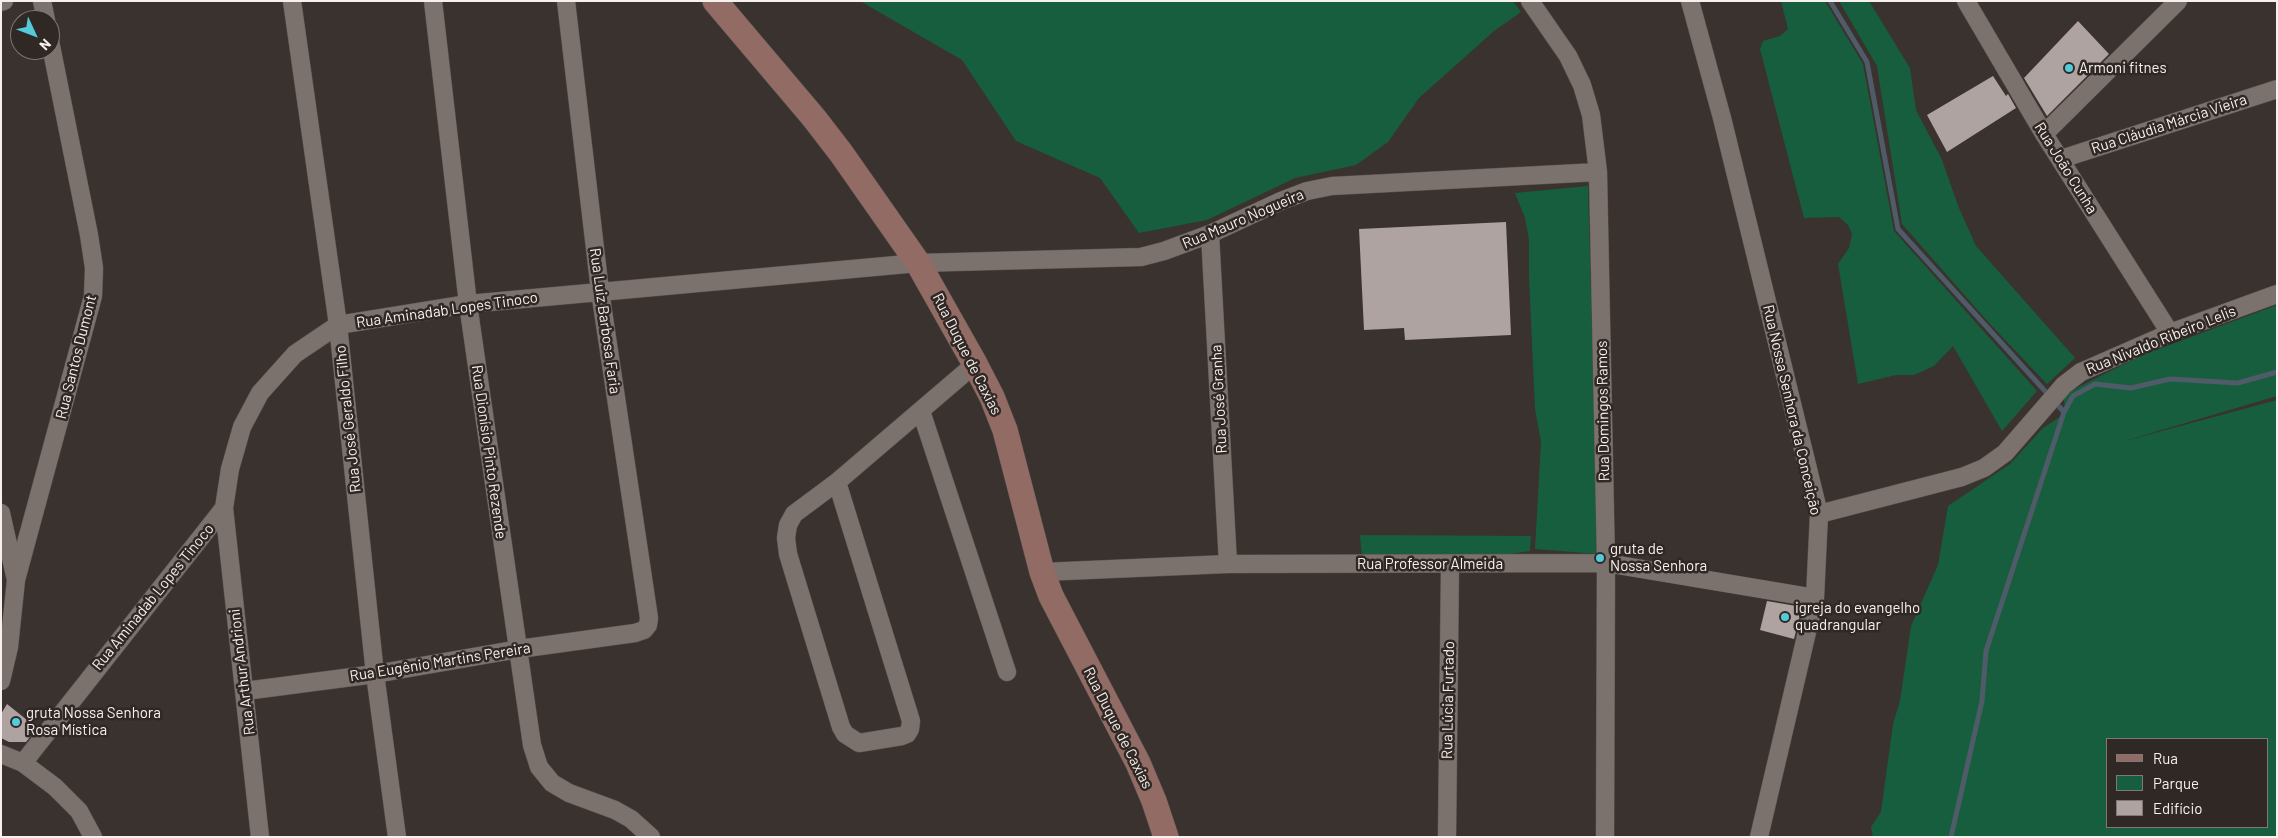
<!DOCTYPE html>
<meta charset="utf-8">
<style>
body{margin:0}
#map{position:relative;width:2278px;height:838px;overflow:hidden;background:#3a322e;font-family:Barlow,sans-serif}
canvas{display:block}
.frame{position:absolute;inset:0;border:2px solid #f6f0ee;pointer-events:none}
.legend{position:absolute;left:2106px;top:738px;width:162px;height:90px;box-sizing:border-box;background:#302824;border:1px solid #7f7875;margin:0;padding:6px 9px;list-style:none;font-size:15px;color:#f6f0ee}
.legend li{display:flex;align-items:center;gap:10px;height:25px}
.legend b{width:25px;border:1px solid #7f7875}
.north{position:absolute;left:10px;top:10px;width:50px;height:50px;box-sizing:border-box;background:#302824;border:1px solid #7f7875;border-radius:50%;rotate:133deg;font-size:14px;font-weight:700;line-height:20px;text-align:center;color:#f6f0ee}
.north::after{content:'';display:block;margin:auto;width:18px;height:22px;background:#53cbda;clip-path:polygon(50% 0,100% 100%,50% 72%,0 100%)}
</style>
<div id="map">
<canvas width="2278" height="838"></canvas>
<div class="frame"></div>
<ul class="legend">
<li><b style="height:6px;background:#936b65"></b>Rua</li>
<li><b style="height:14px;background:#175e3e"></b>Parque</li>
<li><b style="height:14px;background:#aea3a1"></b>Edifício</li>
</ul>
<div class="north">N</div>
</div>
<script>
const g = document.querySelector('canvas').getContext('2d');
g.lineJoin = 'round';
function paint(path, color) { g.fillStyle = color; g.fill(path, 'evenodd'); }
const toPath = rows => new Path2D(rows.map(r => 'M' + r).join(''));
function trace(path, color, width, dash) { g.strokeStyle = color; g.lineWidth = width; g.lineCap = dash ? 'butt' : 'round'; g.setLineDash(dash || []); g.stroke(path); }
function write(font, color, halo, rows, align = 'center') {
  g.font = font + ' Barlow,sans-serif'; g.lineWidth = 5; g.setLineDash([]); g.textBaseline = 'middle'; g.strokeStyle = halo; g.fillStyle = color; for (const [text, x, y, turn = 0] of rows) {
    g.save(); g.translate(x, y); g.rotate((+turn || 0) * Math.PI / 180); g.textAlign = isNaN(turn) ? turn : align; if (halo) g.strokeText(text, 0, 0); g.fillText(text, 0, 0); g.restore();
  }
}
paint(toPath([
 [860,1,1513,1,1521,12,1494,31,1419,98,1388,142,1356,165,1295,178,1207,220,1139,233,1100,178,1016,141,962,60],
 [1781,1,1825,1,1863,64,1894,231,2037,391,2002,431,1953,346,1934,366,1914,375,1896,375,1858,384,1838,264,1849,248,1852,234,1848,225,1839,217,1804,218,1760,49,1763,41,1780,36,1788,29],
 [1839,1,1869,1,1910,68,1916,110,1942,160,1959,208,1976,246,2075,358,2047,384,1989,323,1902,224,1877,66],
 [1588,186,1598,554,1535,549,1541,442,1535,409,1529,277,1529,240,1525,218,1515,193],
 [2277,305,2277,396,2121,442,2277,400,2277,837,1873,837,1871,827,1881,812,1893,724,1900,701,1911,626,1938,565,1948,506,2010,464,2043,428,2066,413,2063,395,2140,356],
 [2107,739,2267,739,2267,827,2107,827],
 [1360,535,1531,536,1530,551,1496,556,1362,558]
]), '#175e3e');
trace(toPath([
 [1830,1,1867,62,1898,229,2064,412,1986,651,1982,701,1951,837],
 [2064,412,2073,396,2095,384,2131,388,2170,379,2238,383,2277,372]
]), '#4f5b68', 5);
paint(toPath([
 [2078,21,2109,54,2047,116,2024,78],
 [1993,76,2006,96,2008,94,2016,108,1947,152,1927,115],
 [1506,222,1511,335,1405,340,1404,328,1364,330,1359,229],
 [1767,601,1802,607,1794,639,1760,630],
 [7,704,37,728,26,742,9,742,1,738,1,714]
]), '#aea3a1');
const street = toPath([
 [42,1,46,20],
 [292,1,338,325,375,674,397,837],
 [433,1,468,304,532,745,539,767,552,783,569,793,615,810,631,819,651,837],
 [1530,1,1568,56,1582,85,1591,115,1598,172,1606,563,1605,837],
 [1690,1,1722,118,1819,514,1815,598,1759,837],
 [1966,1,2044,134,2170,333],
 [1,2,4,1],
 [2044,134,2178,1],
 [2061,159,2277,89],
 [1210,234,1228,564],
 [921,411,1007,672],
 [837,482,911,721,910,729,907,734,902,736,859,743,845,734,841,727,788,554,786,538,788,525,794,514,837,482,975,364],
 [224,508,260,837],
 [1,513,16,580,9,647,1,681],
 [1819,514,1962,477,1984,468,2005,453,2064,385,2081,372,2170,333,2277,294],
 [1042,572,1228,564,1606,563,1815,598],
 [16,580,93,296,94,268,89,235,50,41],
 [245,691,375,674,519,649,635,633,644,630,648,625,649,618,600,291,566,1],
 [1,754,23,763,224,508,230,469,242,427,260,393,295,354,338,325,468,304,918,263,1141,257,1164,251,1210,234,1281,201,1307,191,1332,186,1598,172],
 [23,763,55,787,79,811,93,837],
 [1447,837,1450,564]
]);
const secondary = toPath([
 [715,1,814,118,841,153,918,263,975,364,992,397,1005,430,1042,572,1051,596,1138,763,1154,801,1166,837]
]);
trace(street, '#58524e', 19);
trace(secondary, '#58524e', 26);
trace(street, '#7b716d', 18);
trace(secondary, '#936b65', 25);
for (const [x, y, r, color] of [
 [2069,68,5,"#53cbda"],
 [1600,558,5,"#53cbda"],
 [1785,617,5,"#53cbda"],
 [16,722,5,"#53cbda"]
]) { const dot = new Path2D(); dot.arc(x, y, r, 0, 2 * Math.PI); g.fillStyle = color; g.fill(dot); trace(dot, '#302824', 2); }
write('15px', '#f6f0ee', '#302824', [
 ["Armoni fitnes",2079,68],
 ["gruta de",1610,549],
 ["Nossa Senhora",1610,566],
 ["igreja do evangelho",1795,608],
 ["quadrangular",1795,625],
 ["gruta Nossa Senhora",26,713],
 ["Rosa Mística",26,730]
], 'left');
write('15px', '#f6f0ee', '#302824', [
 ["Rua Cláudia Márcia Vieira",2169,124,-18],
 ["Rua João Cunha",2066,168,58],
 ["Rua Mauro Nogueira",1243,219,-23],
 ["Rua Aminadab Lopes Tinoco",447,310,-8],
 ["Rua Luiz Barbosa Faria",605,321,82],
 ["Rua Nivaldo Ribeiro Lelis",2161,340,-22],
 ["Rua Duque de Caxias",967,354,63],
 ["Rua Santos Dumont",76,357,-76],
 ["Rua José Granha",1219,399,-93],
 ["Rua Nossa Senhora da Conceição",1792,410,77],
 ["Rua Domingos Ramos",1603,411,-91],
 ["Rua José Geraldo Filho",348,419,-96],
 ["Rua Dionísio Pinto Rezende",489,452,82],
 ["Rua Professor Almeida",1430,564],
 ["Rua Aminadab Lopes Tinoco",153,597,-51],
 ["Rua Eugênio Martins Pereira",440,662,-9],
 ["Rua Arthur Andrioni",242,672,-97],
 ["Rua Lúcia Furtado",1448,700,-89],
 ["Rua Duque de Caxias",1118,728,63]
]);
</script>
